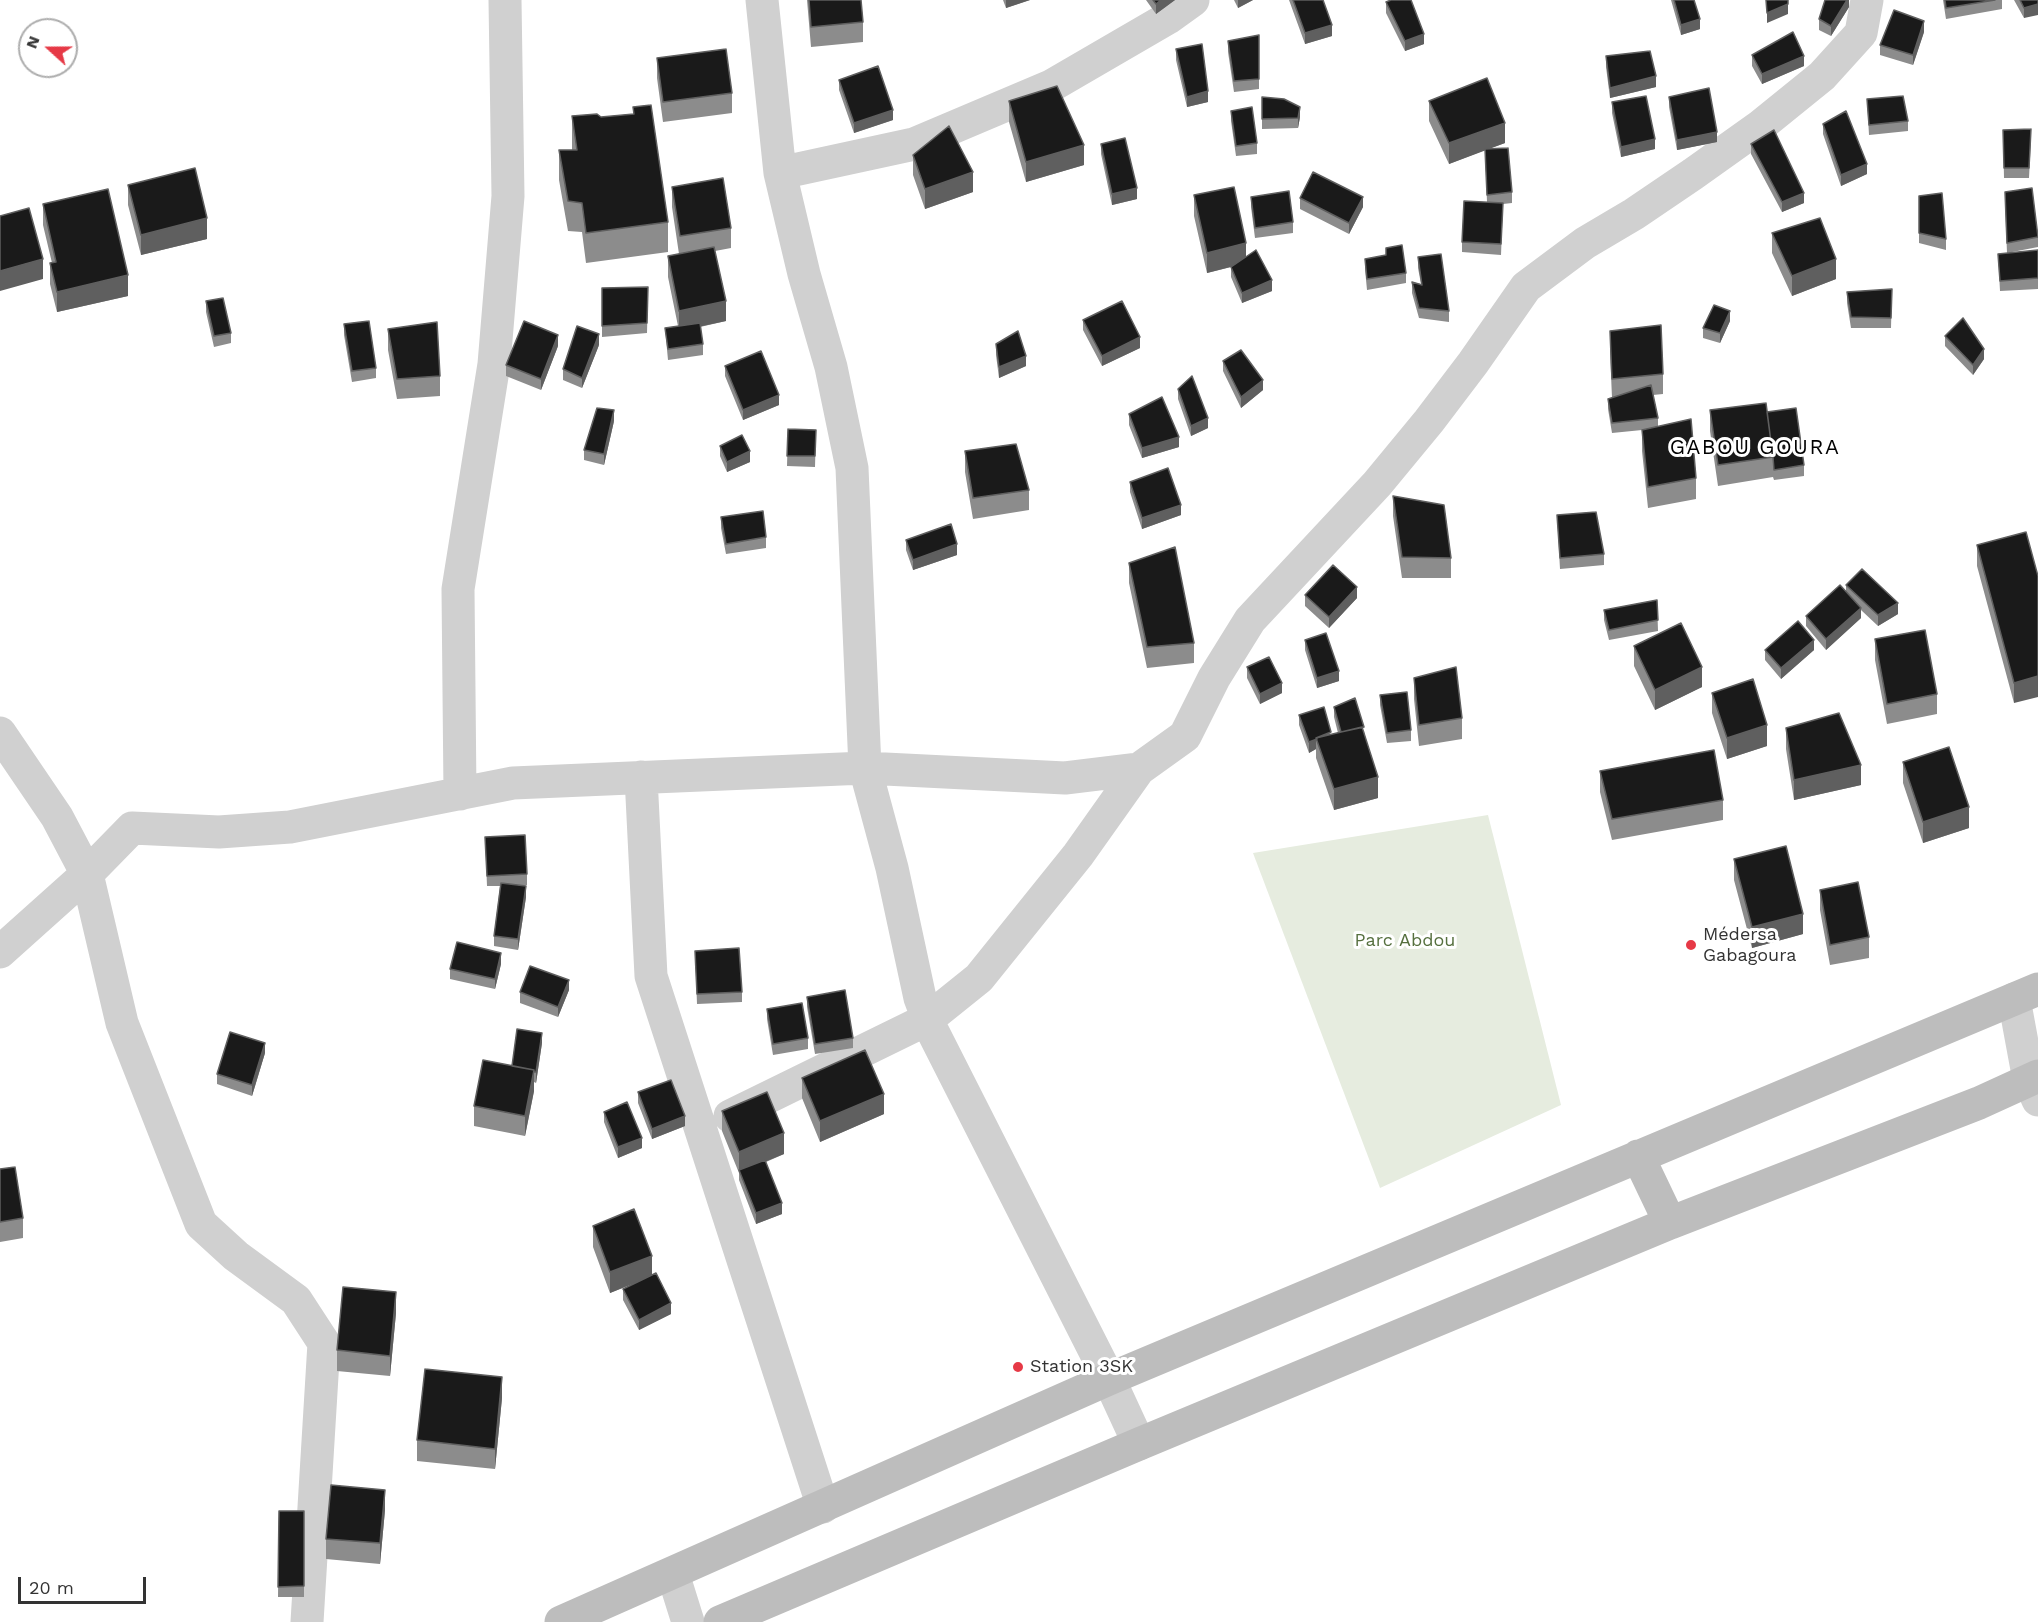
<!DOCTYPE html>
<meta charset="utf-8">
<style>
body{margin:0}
#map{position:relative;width:2038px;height:1622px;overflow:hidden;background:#fff;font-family:"Work Sans",sans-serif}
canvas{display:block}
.north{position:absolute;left:18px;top:18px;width:60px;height:60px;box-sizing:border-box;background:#fff;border:2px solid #adadad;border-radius:50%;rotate:291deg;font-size:16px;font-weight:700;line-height:24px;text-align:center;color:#333}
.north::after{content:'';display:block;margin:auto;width:21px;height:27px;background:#e63946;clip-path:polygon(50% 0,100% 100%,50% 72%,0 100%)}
.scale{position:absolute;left:18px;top:1577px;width:128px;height:27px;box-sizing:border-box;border:3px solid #333;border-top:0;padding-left:8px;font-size:18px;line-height:21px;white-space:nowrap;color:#333;-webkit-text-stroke:4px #fff;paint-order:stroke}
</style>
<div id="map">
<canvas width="2038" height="1622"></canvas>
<div class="north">N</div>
<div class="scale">20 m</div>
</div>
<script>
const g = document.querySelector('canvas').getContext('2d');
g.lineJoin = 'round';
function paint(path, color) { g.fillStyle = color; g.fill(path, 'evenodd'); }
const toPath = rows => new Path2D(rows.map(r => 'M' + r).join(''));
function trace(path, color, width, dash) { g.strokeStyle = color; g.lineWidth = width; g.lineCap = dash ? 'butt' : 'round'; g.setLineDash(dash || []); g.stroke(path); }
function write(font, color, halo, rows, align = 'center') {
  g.font = font + ' "Work Sans",sans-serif'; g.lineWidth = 6; g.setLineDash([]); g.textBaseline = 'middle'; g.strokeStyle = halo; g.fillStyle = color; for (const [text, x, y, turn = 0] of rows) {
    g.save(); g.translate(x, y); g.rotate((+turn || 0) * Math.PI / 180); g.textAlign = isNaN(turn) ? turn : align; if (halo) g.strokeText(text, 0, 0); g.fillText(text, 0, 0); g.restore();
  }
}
paint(toPath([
 [1488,815,1561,1105,1380,1188,1253,853]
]), '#e6ecdf');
trace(toPath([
 [762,0,780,173,804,274,831,367,852,468,865,768,892,868,920,998,932,1030,1109,1379,1139,1444],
 [780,173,914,144,1051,86,1168,18,1193,0],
 [0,733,57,817,87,874,122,1023,201,1224,236,1256,296,1300,324,1343,307,1622],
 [641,777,651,976,823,1507],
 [460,794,458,589,494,364,508,196,505,0],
 [0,952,87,874,132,828,219,832,290,827,513,783,865,768,1065,778,1139,769,1185,736,1214,678,1250,620,1377,484,1429,421,1473,363,1526,287,1585,243,1634,214,1693,174,1759,127,1822,76,1861,33,1867,0],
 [2014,999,2029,1080,2038,1100],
 [730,1116,928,1019,979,978,1078,855,1139,769],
 [673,1574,688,1622]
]), '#d0d0d0', 33);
trace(toPath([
 [1638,1156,1670,1223],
 [561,1622,1109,1379,2038,989],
 [720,1622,1139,1444,1670,1223,1979,1103,2038,1076]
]), '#bdbdbd', 33);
paint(toPath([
 [807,0,861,0,863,22,863,42,811,47],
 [1003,0,1030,0,1006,8],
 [1146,0,1175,0,1156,14],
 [1234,0,1253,0,1238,8],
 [1289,0,1323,0,1332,36,1305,44],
 [1671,0,1694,0,1700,29,1681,35],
 [1849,0,1849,7,1831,36,1819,30,1819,19],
 [1943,0,2002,0,2002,9,1946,19],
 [2014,0,2038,0,2024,18],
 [1386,2,1424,44,1405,51,1386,13],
 [1924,32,1913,65,1880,55,1880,45],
 [1259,35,1259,89,1234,92,1228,52,1228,41],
 [1176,49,1208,102,1187,107,1176,60],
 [1752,55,1804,66,1762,84,1752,66],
 [1606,56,1656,87,1610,98,1606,67],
 [657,58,732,93,732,113,663,122,657,78],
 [839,80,893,120,854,133,839,90],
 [1262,97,1300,117,1298,128,1262,129],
 [1669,97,1717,142,1677,150,1669,107],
 [1867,99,1908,121,1908,131,1869,135],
 [1009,101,1084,165,1026,182,1009,122],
 [1429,101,1505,143,1488,149,1512,192,1512,203,1503,204,1501,255,1462,252,1462,242,1487,202,1485,150,1449,164,1429,121],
 [1612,102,1655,149,1621,157,1612,113],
 [633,107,668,222,668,252,586,263,582,232,568,231,559,180,559,150,572,150,572,116,601,117,633,114],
 [1231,111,1257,143,1257,154,1236,156,1231,121],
 [1823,124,1867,174,1841,186,1823,134],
 [2003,130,2031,139,2029,178,2004,178],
 [1101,144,1137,199,1112,205,1101,154],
 [1751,144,1804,203,1782,212,1751,154],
 [913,155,973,192,925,209,913,175],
 [128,185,207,239,141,255,128,205],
 [672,187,731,228,731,248,715,251,726,321,700,327,703,344,703,355,668,360,665,328,678,326,668,277,668,256,679,254,672,207],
 [1194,195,1246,257,1272,291,1242,303,1231,277,1231,267,1207,273,1194,216],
 [1919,196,1946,239,1946,250,1919,243],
 [1251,197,1293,222,1293,233,1255,238,1251,207],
 [1300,198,1363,207,1349,234,1300,209],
 [2005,203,2038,237,2038,247,2007,253],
 [43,204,128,296,57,312,50,284,50,263,52,263,43,225],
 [1772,233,1836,279,1792,296,1772,253],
 [1386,248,1406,273,1406,283,1367,290,1365,269,1365,259,1386,255],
 [2038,250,2038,289,2000,291,1998,254],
 [1418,257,1449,311,1449,322,1419,318,1412,293,1412,282,1421,284,1418,268],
 [648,287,647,333,602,337,602,288],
 [1892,289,1891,328,1851,328,1847,303,1847,292],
 [206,301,231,333,231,343,214,347,206,312],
 [1083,320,1140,348,1102,366,1083,330],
 [1730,321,1720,343,1703,338,1703,328],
 [344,324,376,368,376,378,352,382,344,335],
 [388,329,440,376,440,396,397,399,388,350],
 [1610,331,1663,374,1663,394,1653,395,1658,418,1658,426,1696,478,1696,499,1648,508,1642,451,1642,430,1612,433,1608,409,1608,399,1612,398,1610,351],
 [1945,336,1984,359,1973,375,1945,346],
 [996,344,1026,366,999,378,996,355],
 [599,345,582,388,563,380,563,369],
 [558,346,541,390,506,376,506,365],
 [1223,361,1263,390,1241,408,1223,371],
 [725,366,779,405,743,420,725,376],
 [1178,389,1208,428,1191,436,1178,399],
 [1710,410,1767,412,1804,465,1804,476,1774,480,1773,477,1718,486,1710,431],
 [1129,414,1179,447,1142,458,1129,425],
 [614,421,604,465,584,460,584,450],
 [788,429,816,430,815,467,787,466],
 [720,446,750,462,727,472,720,456],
 [965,451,1029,490,1029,510,973,519,965,472],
 [1130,482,1181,515,1142,529,1130,492],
 [1393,496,1451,558,1451,578,1402,578,1393,516],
 [1557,515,1604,554,1604,565,1560,569],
 [721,517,766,537,766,548,726,554,721,528],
 [906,540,957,555,913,570,906,550],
 [1977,545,2038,576,2014,703,1977,566],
 [1129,563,1194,643,1194,663,1147,668,1129,583],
 [1846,585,1898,614,1878,626,1861,610,1861,618,1826,650,1806,626,1806,616,1846,592],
 [1305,595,1357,598,1329,628,1305,606],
 [1657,600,1658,631,1609,640,1604,620,1604,610],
 [1875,639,1937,694,1937,714,1887,724,1875,660],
 [1305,640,1339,681,1317,688,1305,650],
 [1634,646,1702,687,1655,710,1634,666],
 [1765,650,1814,650,1781,679,1765,660],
 [1247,667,1282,693,1260,704,1247,678],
 [1414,678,1462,718,1462,739,1419,746,1414,699],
 [1712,693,1767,746,1727,759,1712,713],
 [1380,695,1411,730,1411,741,1387,743,1380,705],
 [1334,707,1364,731,1378,798,1334,810,1316,758,1316,749,1309,753,1299,725,1299,715,1331,734,1338,733,1334,717],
 [1786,728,1861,785,1794,800,1786,749],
 [1903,762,1969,828,1923,843,1903,783],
 [1600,771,1723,800,1723,820,1612,840,1600,792],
 [485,837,527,874,527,885,516,885,526,897,518,950,494,946,494,936,500,886,487,886],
 [1734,859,1803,934,1752,948,1734,880],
 [1820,890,1869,937,1869,958,1830,965,1820,910],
 [695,951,742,992,742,1002,697,1004],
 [501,964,495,989,450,979,450,969],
 [569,990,558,1017,520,1003,520,992],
 [807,997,853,1038,853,1048,815,1054,807,1007],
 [767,1009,808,1038,808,1049,773,1055,767,1019],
 [542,1043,536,1083,534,1082,534,1091,525,1136,474,1126,474,1106,512,1066],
 [265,1053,252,1096,217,1084,217,1074],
 [802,1078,884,1114,820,1142,802,1098],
 [638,1092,685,1126,652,1139,638,1103],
 [722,1111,784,1154,766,1162,782,1214,756,1224,739,1180,739,1173,722,1131],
 [604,1112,642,1148,618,1158,604,1122],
 [0,1169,23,1218,23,1238,0,1242],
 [593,1226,652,1275,671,1314,639,1330,623,1300,623,1289,640,1281,610,1293,593,1247],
 [396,1313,390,1376,337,1371,337,1350],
 [502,1398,495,1469,417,1461,417,1440],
 [385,1510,380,1564,326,1559,326,1539],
 [279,1511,304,1511,304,1597,278,1597]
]), '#8c8c8c');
paint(toPath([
 [1006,0,1030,0,1006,8],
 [1161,0,1175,0,1156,14,1156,4],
 [1238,0,1253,0,1238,8],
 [1847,0,1849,0,1849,7,1831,36,1831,26],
 [1788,4,1788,14,1767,23,1767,13],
 [2038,4,2038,15,2024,18,2024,8],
 [1700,19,1700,29,1681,35,1681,25],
 [1924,21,1924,32,1913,65,1913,55],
 [1332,25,1332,36,1305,44,1305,33],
 [1424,34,1424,44,1405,51,1405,41],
 [1804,56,1804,66,1762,84,1762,74],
 [1656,76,1656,87,1610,98,1610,88],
 [1208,91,1208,102,1187,107,1187,97],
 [1300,107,1300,117,1298,128,1298,118],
 [893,110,893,120,854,133,854,123],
 [1505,123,1505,143,1449,164,1449,143],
 [1717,132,1717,142,1677,150,1677,140],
 [1655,139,1655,149,1621,157,1621,147],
 [1084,145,1084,165,1026,182,1026,162],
 [1867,164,1867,174,1841,186,1841,175],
 [973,172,973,192,925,209,925,189],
 [1137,188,1137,199,1112,205,1112,194],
 [1804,193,1804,203,1782,212,1782,202],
 [1363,197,1363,207,1349,234,1349,223],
 [207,218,207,239,141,255,141,235],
 [1246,243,1246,263,1207,273,1207,253],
 [43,259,43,279,0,291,0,271],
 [1836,259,1836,279,1792,296,1792,276],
 [128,275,128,296,57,312,57,292],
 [1272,280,1272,291,1242,303,1242,293],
 [726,301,726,321,679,331,679,311],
 [1730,311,1730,321,1720,343,1720,333],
 [599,334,599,345,582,388,582,378],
 [558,335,558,346,541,390,541,379],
 [1140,337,1140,348,1102,366,1102,356],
 [1984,349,1984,359,1973,375,1973,365],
 [1026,356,1026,366,999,378,999,367],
 [1263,380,1263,390,1241,408,1241,397],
 [779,395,779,405,743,420,743,410],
 [614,410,614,421,604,465,604,454],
 [1208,418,1208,428,1191,436,1191,426],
 [1179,437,1179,447,1142,458,1142,448],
 [750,451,750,462,727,472,727,462],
 [1181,505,1181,515,1142,529,1142,518],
 [957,544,957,555,913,570,913,560],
 [1357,587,1357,598,1329,628,1329,617],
 [1898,603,1898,614,1878,626,1878,615],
 [1861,608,1861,618,1826,650,1826,639],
 [1814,640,1814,650,1781,679,1781,668],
 [1702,667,1702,687,1655,710,1655,690],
 [1339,671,1339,681,1317,688,1317,678],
 [2038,676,2038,697,2014,703,2014,683],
 [1282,683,1282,693,1260,704,1260,694],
 [1767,725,1767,746,1727,759,1727,738],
 [1316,739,1316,749,1309,753,1309,742],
 [1861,765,1861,785,1794,800,1794,780],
 [1378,777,1378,798,1334,810,1334,789],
 [1969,807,1969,828,1923,843,1923,822],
 [526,886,526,897,518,950,518,939],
 [1803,914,1803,934,1752,948,1752,927],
 [501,953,501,964,495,989,495,979],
 [569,980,569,990,558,1017,558,1007],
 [542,1033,542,1043,536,1083,536,1072],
 [265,1043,265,1053,252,1096,252,1085],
 [534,1070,534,1091,525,1136,525,1116],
 [884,1094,884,1114,820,1142,820,1121],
 [685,1116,685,1126,652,1139,652,1129],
 [784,1133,784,1154,740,1172,739,1170,739,1173,739,1152],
 [642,1138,642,1148,618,1158,618,1147],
 [782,1203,782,1214,756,1224,756,1213],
 [652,1256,652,1276,610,1293,610,1272],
 [396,1292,396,1313,390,1376,390,1356],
 [671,1303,671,1314,639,1330,639,1320],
 [502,1377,502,1398,495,1469,495,1449],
 [385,1490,385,1510,380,1564,380,1543]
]), '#5f5f5f');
const building = toPath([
 [809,0,861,0,863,22,811,27,809,0],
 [1153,0,1161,0,1156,4,1153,0],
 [1293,0,1323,0,1332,25,1305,33,1293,0],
 [1391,0,1411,0,1424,34,1405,41,1386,2,1391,0],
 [1674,0,1694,0,1700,19,1681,25,1674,0],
 [1766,0,1788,0,1788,4,1767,13,1766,0],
 [1825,0,1847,0,1831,26,1819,19,1825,0],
 [1945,0,1995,0,1946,8,1945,0],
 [2020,0,2038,0,2038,4,2024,8,2020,0],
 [1894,10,1924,21,1913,55,1880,45,1894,10],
 [1793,32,1804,56,1762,74,1752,55,1793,32],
 [1259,35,1259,79,1234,81,1228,41,1259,35],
 [1202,44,1208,91,1187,97,1176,49,1202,44],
 [726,49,732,93,663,102,657,58,726,49],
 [1650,51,1656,76,1610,88,1606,56,1650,51],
 [878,66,893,110,854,123,839,80,878,66],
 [1487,78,1505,123,1449,143,1429,101,1487,78],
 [1057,86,1084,145,1026,162,1009,101,1057,86],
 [1709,88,1717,132,1677,140,1669,97,1709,88],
 [1646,96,1655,139,1621,147,1612,102,1646,96],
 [1903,96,1908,121,1869,125,1867,99,1903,96],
 [1262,97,1284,99,1300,107,1298,118,1262,119,1262,97],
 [651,105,668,222,586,233,582,203,568,201,559,150,577,150,572,116,597,114,601,117,634,114,633,107,651,105],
 [1252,107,1257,143,1236,146,1231,111,1252,107],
 [1846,111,1867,164,1841,175,1823,124,1846,111],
 [949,126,973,172,925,189,913,155,949,126],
 [2031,129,2029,168,2004,168,2003,130,2031,129],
 [1774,130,1804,193,1782,202,1751,144,1774,130],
 [1125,138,1137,188,1112,194,1101,144,1125,138],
 [1508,148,1512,192,1487,195,1485,149,1508,148],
 [195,168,207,218,141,235,128,185,195,168],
 [1313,172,1363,197,1349,223,1300,198,1313,172],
 [723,178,731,228,680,236,672,187,723,178],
 [1234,187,1246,243,1207,253,1194,195,1234,187],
 [2032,188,2038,237,2007,243,2005,192,2032,188],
 [108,189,128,275,57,292,50,263,56,262,43,204,108,189],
 [1289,191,1293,222,1255,228,1251,197,1289,191],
 [1942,193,1946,239,1919,233,1919,196,1942,193],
 [1464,201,1503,203,1501,244,1462,242,1464,201],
 [29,208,43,259,0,271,0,216,29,208],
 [1820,218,1836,259,1792,276,1772,233,1820,218],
 [1402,245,1406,273,1367,279,1365,259,1386,255,1386,248,1402,245],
 [714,247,726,301,679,311,668,256,714,247],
 [1256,250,1272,280,1242,293,1231,267,1256,250],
 [2038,250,2038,278,2000,281,1998,254,2038,250],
 [1441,254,1449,311,1419,308,1412,282,1422,285,1418,257,1441,254],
 [648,287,647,323,602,326,602,288,648,287],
 [1892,289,1891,318,1851,317,1847,292,1892,289],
 [223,298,231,333,214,336,206,301,223,298],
 [1122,301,1140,337,1102,356,1083,320,1122,301],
 [1714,305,1730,311,1720,333,1703,328,1714,305],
 [1963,318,1984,349,1973,365,1945,336,1963,318],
 [369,321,376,368,352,371,344,324,369,321],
 [524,321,558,335,541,379,506,365,524,321],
 [437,322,440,376,397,379,388,329,437,322],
 [700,323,703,344,668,349,665,328,700,323],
 [1661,325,1663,374,1612,379,1610,331,1661,325],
 [577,326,599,334,582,378,563,369,577,326],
 [1018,331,1026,356,999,367,996,344,1018,331],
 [1241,350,1263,380,1241,397,1223,361,1241,350],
 [761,351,779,395,743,410,725,366,761,351],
 [1192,376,1208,418,1191,426,1178,389,1192,376],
 [1651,385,1658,418,1612,423,1608,399,1651,385],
 [1162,397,1179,437,1142,448,1129,414,1162,397],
 [1766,403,1773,457,1718,465,1710,410,1766,403],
 [597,408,614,410,604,454,584,450,597,408],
 [1796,408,1804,465,1774,470,1773,457,1767,412,1796,408],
 [1691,419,1696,478,1648,487,1642,430,1691,419],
 [788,429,816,430,815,456,787,456,788,429],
 [742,435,750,451,727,462,720,446,742,435],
 [1016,444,1029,490,973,498,965,451,1016,444],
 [1168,468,1181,505,1142,518,1130,482,1168,468],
 [1393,496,1444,505,1451,558,1402,557,1393,496],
 [763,511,766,537,726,544,721,517,763,511],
 [1596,512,1604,554,1560,558,1557,515,1596,512],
 [951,524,957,544,913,560,906,540,951,524],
 [2026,532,2038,576,2038,676,2014,683,1977,545,2026,532],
 [1175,547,1194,643,1147,647,1129,563,1175,547],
 [1333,565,1357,587,1329,617,1305,595,1333,565],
 [1862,569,1898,603,1878,615,1846,585,1862,569],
 [1840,585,1861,608,1826,639,1806,616,1840,585],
 [1657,600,1658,620,1609,630,1604,610,1657,600],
 [1798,621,1814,640,1781,668,1765,650,1798,621],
 [1681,623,1702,667,1655,690,1634,646,1681,623],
 [1925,630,1937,694,1887,704,1875,639,1925,630],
 [1326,633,1339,671,1317,678,1305,640,1326,633],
 [1269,657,1282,683,1260,694,1247,667,1269,657],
 [1456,667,1462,718,1419,725,1414,678,1456,667],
 [1753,679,1767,725,1727,738,1712,693,1753,679],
 [1407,692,1411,730,1387,733,1380,695,1407,692],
 [1355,698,1364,727,1341,732,1334,707,1355,698],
 [1324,707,1331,732,1316,738,1317,739,1309,742,1299,715,1324,707],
 [1839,713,1861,765,1794,780,1786,728,1839,713],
 [1362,727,1378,777,1334,789,1316,738,1362,727],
 [1949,747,1969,807,1923,822,1903,762,1949,747],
 [1714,750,1723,800,1612,819,1600,771,1714,750],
 [525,835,527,874,487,876,485,837,525,835],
 [1786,846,1803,914,1752,927,1734,859,1786,846],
 [1858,882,1869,937,1830,945,1820,890,1858,882],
 [501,883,526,886,518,939,494,936,501,883],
 [457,942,501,953,495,979,450,969,457,942],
 [739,948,742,992,697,994,695,951,739,948],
 [530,966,569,980,558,1007,520,992,530,966],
 [845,990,853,1038,815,1044,807,997,845,990],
 [802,1003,808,1038,773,1044,767,1009,802,1003],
 [517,1029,542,1033,536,1072,534,1072,534,1070,512,1066,517,1029],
 [230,1032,265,1043,252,1085,217,1074,230,1032],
 [865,1050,884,1094,820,1121,802,1078,865,1050],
 [483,1060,534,1070,525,1116,474,1106,483,1060],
 [671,1080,685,1116,652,1129,638,1092,671,1080],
 [767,1092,784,1133,739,1152,722,1111,767,1092],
 [627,1102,642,1138,618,1147,604,1112,627,1102],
 [765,1160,782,1203,756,1213,739,1170,765,1160],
 [15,1167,23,1218,0,1222,0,1169,15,1167],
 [634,1209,652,1256,610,1272,593,1226,634,1209],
 [656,1273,671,1303,639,1320,623,1289,656,1273],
 [343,1287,396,1292,390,1356,337,1350,343,1287],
 [425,1369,502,1377,495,1449,417,1440,425,1369],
 [331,1485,385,1490,380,1543,326,1539,331,1485],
 [279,1511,304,1511,304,1586,278,1587,279,1511]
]);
paint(building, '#1a1a1a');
trace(building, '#5f5f5f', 1.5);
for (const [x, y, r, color] of [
 [1691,945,6,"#e63946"],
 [1018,1367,6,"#e63946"]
]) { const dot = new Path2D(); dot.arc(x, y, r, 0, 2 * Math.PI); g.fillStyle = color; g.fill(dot); trace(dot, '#fff', 2); }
write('18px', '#333', '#fff', [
 ["Médersa",1703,935],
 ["Gabagoura",1703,956],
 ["Station 3SK",1030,1367]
], 'left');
write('18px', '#56703f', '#fff', [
 ["Parc Abdou",1405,941]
]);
g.letterSpacing = '1.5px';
write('21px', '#000', '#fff', [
 ["GABOU GOURA",1755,448]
]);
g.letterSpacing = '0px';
</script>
